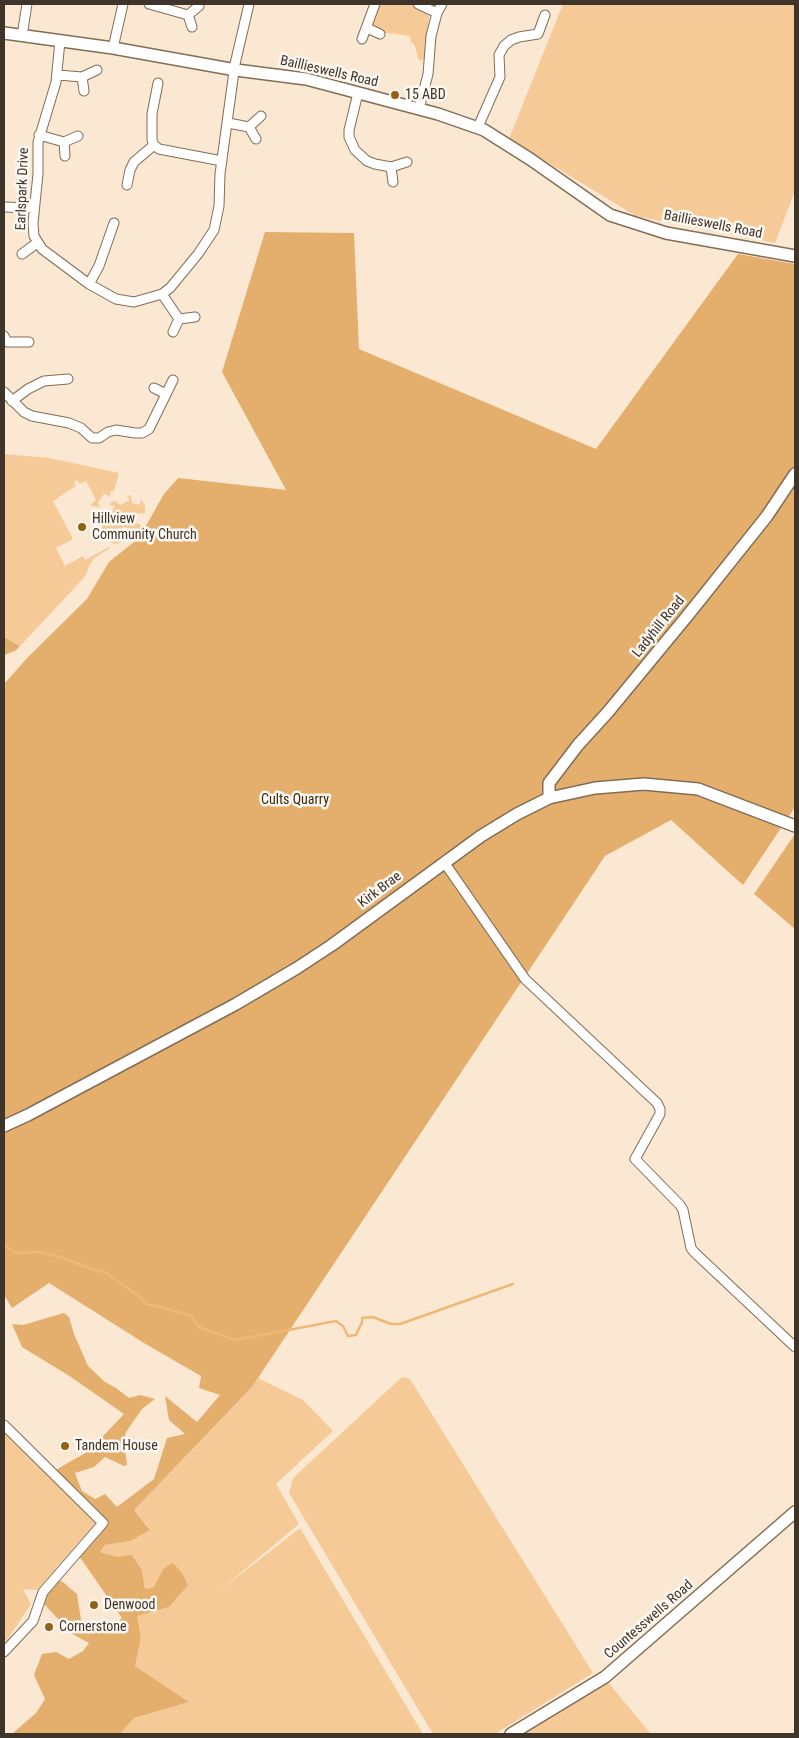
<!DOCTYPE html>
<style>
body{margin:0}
#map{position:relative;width:799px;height:1738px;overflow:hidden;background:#fbe8d2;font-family:"Roboto Condensed",sans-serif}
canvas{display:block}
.frame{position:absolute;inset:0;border:5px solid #3e342a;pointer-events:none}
</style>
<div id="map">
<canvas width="799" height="1738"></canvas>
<div class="frame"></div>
</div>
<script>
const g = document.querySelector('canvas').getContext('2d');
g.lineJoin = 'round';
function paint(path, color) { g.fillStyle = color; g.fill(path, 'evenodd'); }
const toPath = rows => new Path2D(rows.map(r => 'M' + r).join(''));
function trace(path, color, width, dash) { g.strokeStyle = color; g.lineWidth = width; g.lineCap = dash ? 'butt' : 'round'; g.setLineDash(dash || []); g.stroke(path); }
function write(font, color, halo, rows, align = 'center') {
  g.font = font + ' "Roboto Condensed",sans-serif'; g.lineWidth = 5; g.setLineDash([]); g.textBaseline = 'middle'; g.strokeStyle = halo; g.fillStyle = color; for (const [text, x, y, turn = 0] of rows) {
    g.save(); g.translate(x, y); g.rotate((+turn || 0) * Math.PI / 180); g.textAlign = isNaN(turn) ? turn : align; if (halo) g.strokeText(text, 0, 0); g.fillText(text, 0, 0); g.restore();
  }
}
paint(toPath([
 [379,4,413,4,413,6,417,10,426,14,429,17,424,59,419,61,414,44,411,43,410,36,381,32,375,29,372,21],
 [563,4,795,4,795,191,775,243,636,216,509,139],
 [4,454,49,458,119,473,114,491,111,491,110,496,104,494,98,502,100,508,90,505,96,500,86,481,80,484,77,480,74,482,76,486,53,501,73,539,56,548,65,566,83,556,85,560,109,547,110,548,94,558,89,566,86,575,80,582,20,646,4,637],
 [129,495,131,496,132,503,140,505,141,499,145,506,145,513,135,514,132,521,145,527,139,538,132,538,133,529,123,527,117,538,123,539,122,541,117,544,112,543,106,535,104,529,103,530,100,519,101,517,104,515,110,516,115,506,110,505,111,502,115,501,120,505,130,500,127,497],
 [402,1377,410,1379,593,1673,495,1734,433,1734,289,1493,293,1478],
 [258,1378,303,1400,333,1431,276,1484,299,1524,218,1592,300,1528,423,1734,120,1734,134,1718,189,1702,135,1666,141,1638,137,1616,169,1607,163,1569,154,1587,145,1589,142,1571,118,1557,100,1552,105,1545,130,1541,150,1529,134,1510,252,1387],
 [4,1425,99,1519,37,1590,23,1589,31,1604,9,1637,4,1643],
 [607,1681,651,1734,520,1734]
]), '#f5ca97');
paint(toPath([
 [265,232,354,233,359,349,596,449,738,254,795,264,795,807,743,885,671,820,605,856,252,1387,134,1510,150,1530,130,1541,105,1545,100,1552,118,1557,132,1555,142,1571,145,1589,154,1587,163,1569,173,1563,182,1573,188,1585,169,1607,137,1616,141,1638,135,1666,189,1702,134,1718,120,1734,12,1734,36,1713,45,1699,34,1675,42,1654,56,1652,69,1659,83,1651,89,1643,65,1630,59,1620,43,1603,54,1579,63,1582,77,1594,81,1620,89,1626,109,1631,122,1618,77,1553,99,1519,52,1472,89,1451,124,1414,71,1377,22,1347,12,1324,23,1325,64,1313,69,1317,74,1334,88,1366,105,1382,116,1388,129,1398,140,1395,155,1399,142,1409,126,1432,124,1443,127,1465,124,1466,105,1457,94,1467,75,1473,82,1491,95,1499,105,1494,117,1507,154,1479,167,1438,185,1434,169,1420,165,1396,197,1422,220,1395,199,1388,201,1376,144,1343,49,1283,12,1308,4,1295,4,684,28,657,87,599,109,562,139,538,164,494,178,478,286,490,222,372],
 [4,637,18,645,20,646,15,651,4,655],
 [795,834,795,929,754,894]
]), '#e4ae6c');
trace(toPath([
 [4,1245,16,1253,39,1252,64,1258,91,1269,106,1273,136,1294,147,1304,190,1315,199,1327,235,1340,336,1321,343,1326,348,1336,356,1335,362,1322,362,1318,373,1317,391,1324,400,1324,513,1284]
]), '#efb876', 2.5);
const minor = toPath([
 [149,4,188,15],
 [418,4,437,13],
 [192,27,188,15,199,6],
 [367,28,380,34],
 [22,36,27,4],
 [362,39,375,4],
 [60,41,56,82,38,142,38,174,33,223,34,236,42,249,89,284,116,299,134,302,162,294,170,288,198,254,214,230,219,206,220,174,235,64,249,4],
 [113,48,123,4],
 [58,75,82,77],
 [158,83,152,114,152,140,154,145,159,149,222,161],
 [84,91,82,77,97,70],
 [358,93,349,130,349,137,355,150,367,161,375,164,391,167,407,162],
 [419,109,428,74,431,36,437,13,442,4],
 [228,123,249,127],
 [478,127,500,77,499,55,504,46,511,40,519,37,538,34,545,15],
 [39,135,64,142],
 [256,139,249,127,261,116],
 [65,156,64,142,78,136],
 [391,167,393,182],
 [127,185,130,170,134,162,154,145],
 [4,207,34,208],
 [22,254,37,243],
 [89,284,99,266,114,223],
 [162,294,179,319],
 [173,332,179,319,195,317],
 [4,336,7,342,29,342],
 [154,388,166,394],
 [4,392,24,412,32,416,69,423,81,428,92,438,99,438,108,432,116,430,135,433,142,433,149,429,173,380],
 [12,401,28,389,44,381,68,379],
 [444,862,525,979,657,1103,660,1109,660,1114,635,1159,680,1205,683,1210,691,1248,694,1252,795,1347],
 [4,1425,103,1523,43,1592,33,1621,4,1652]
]);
const tertiary = toPath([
 [4,33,113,48,236,70,306,79,438,114,484,130,530,159,610,215,666,233,795,256],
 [549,798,549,783,578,745,608,712,688,615,767,516,795,474],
 [4,1126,28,1115,236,1004,297,968,332,945,481,836,517,814,549,798,595,788,644,784,698,789,795,826],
 [511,1734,605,1677,795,1512]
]);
trace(minor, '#826d55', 11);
trace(tertiary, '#826d55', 14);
trace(minor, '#fff', 9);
trace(tertiary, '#fff', 11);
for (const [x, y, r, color] of [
 [395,95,5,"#946014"],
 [82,527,5,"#946014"],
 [65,1446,5,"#946014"],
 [94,1605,5,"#946014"],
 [49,1627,5,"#946014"]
]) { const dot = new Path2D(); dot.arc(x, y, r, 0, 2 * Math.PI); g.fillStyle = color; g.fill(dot); trace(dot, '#fdf8f2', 2); }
write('14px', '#3e342a', '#fdf8f2', [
 ["Baillieswells Road",329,72,13],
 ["Earlspark Drive",23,189,-88],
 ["Baillieswells Road",713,225,11],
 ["Ladyhill Road",659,627,-51],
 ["Kirk Brae",380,890,-37],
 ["Countesswells Road",649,1620,-41]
]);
write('14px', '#3e342a', '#fdf8f2', [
 ["15 ABD",405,95],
 ["Hillview",92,519],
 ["Community Church",92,535],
 ["Tandem House",75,1446],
 ["Denwood",104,1605],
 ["Cornerstone",59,1627]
], 'left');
write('14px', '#3d270a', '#fdf8f2', [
 ["Cults Quarry",295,800]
]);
</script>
